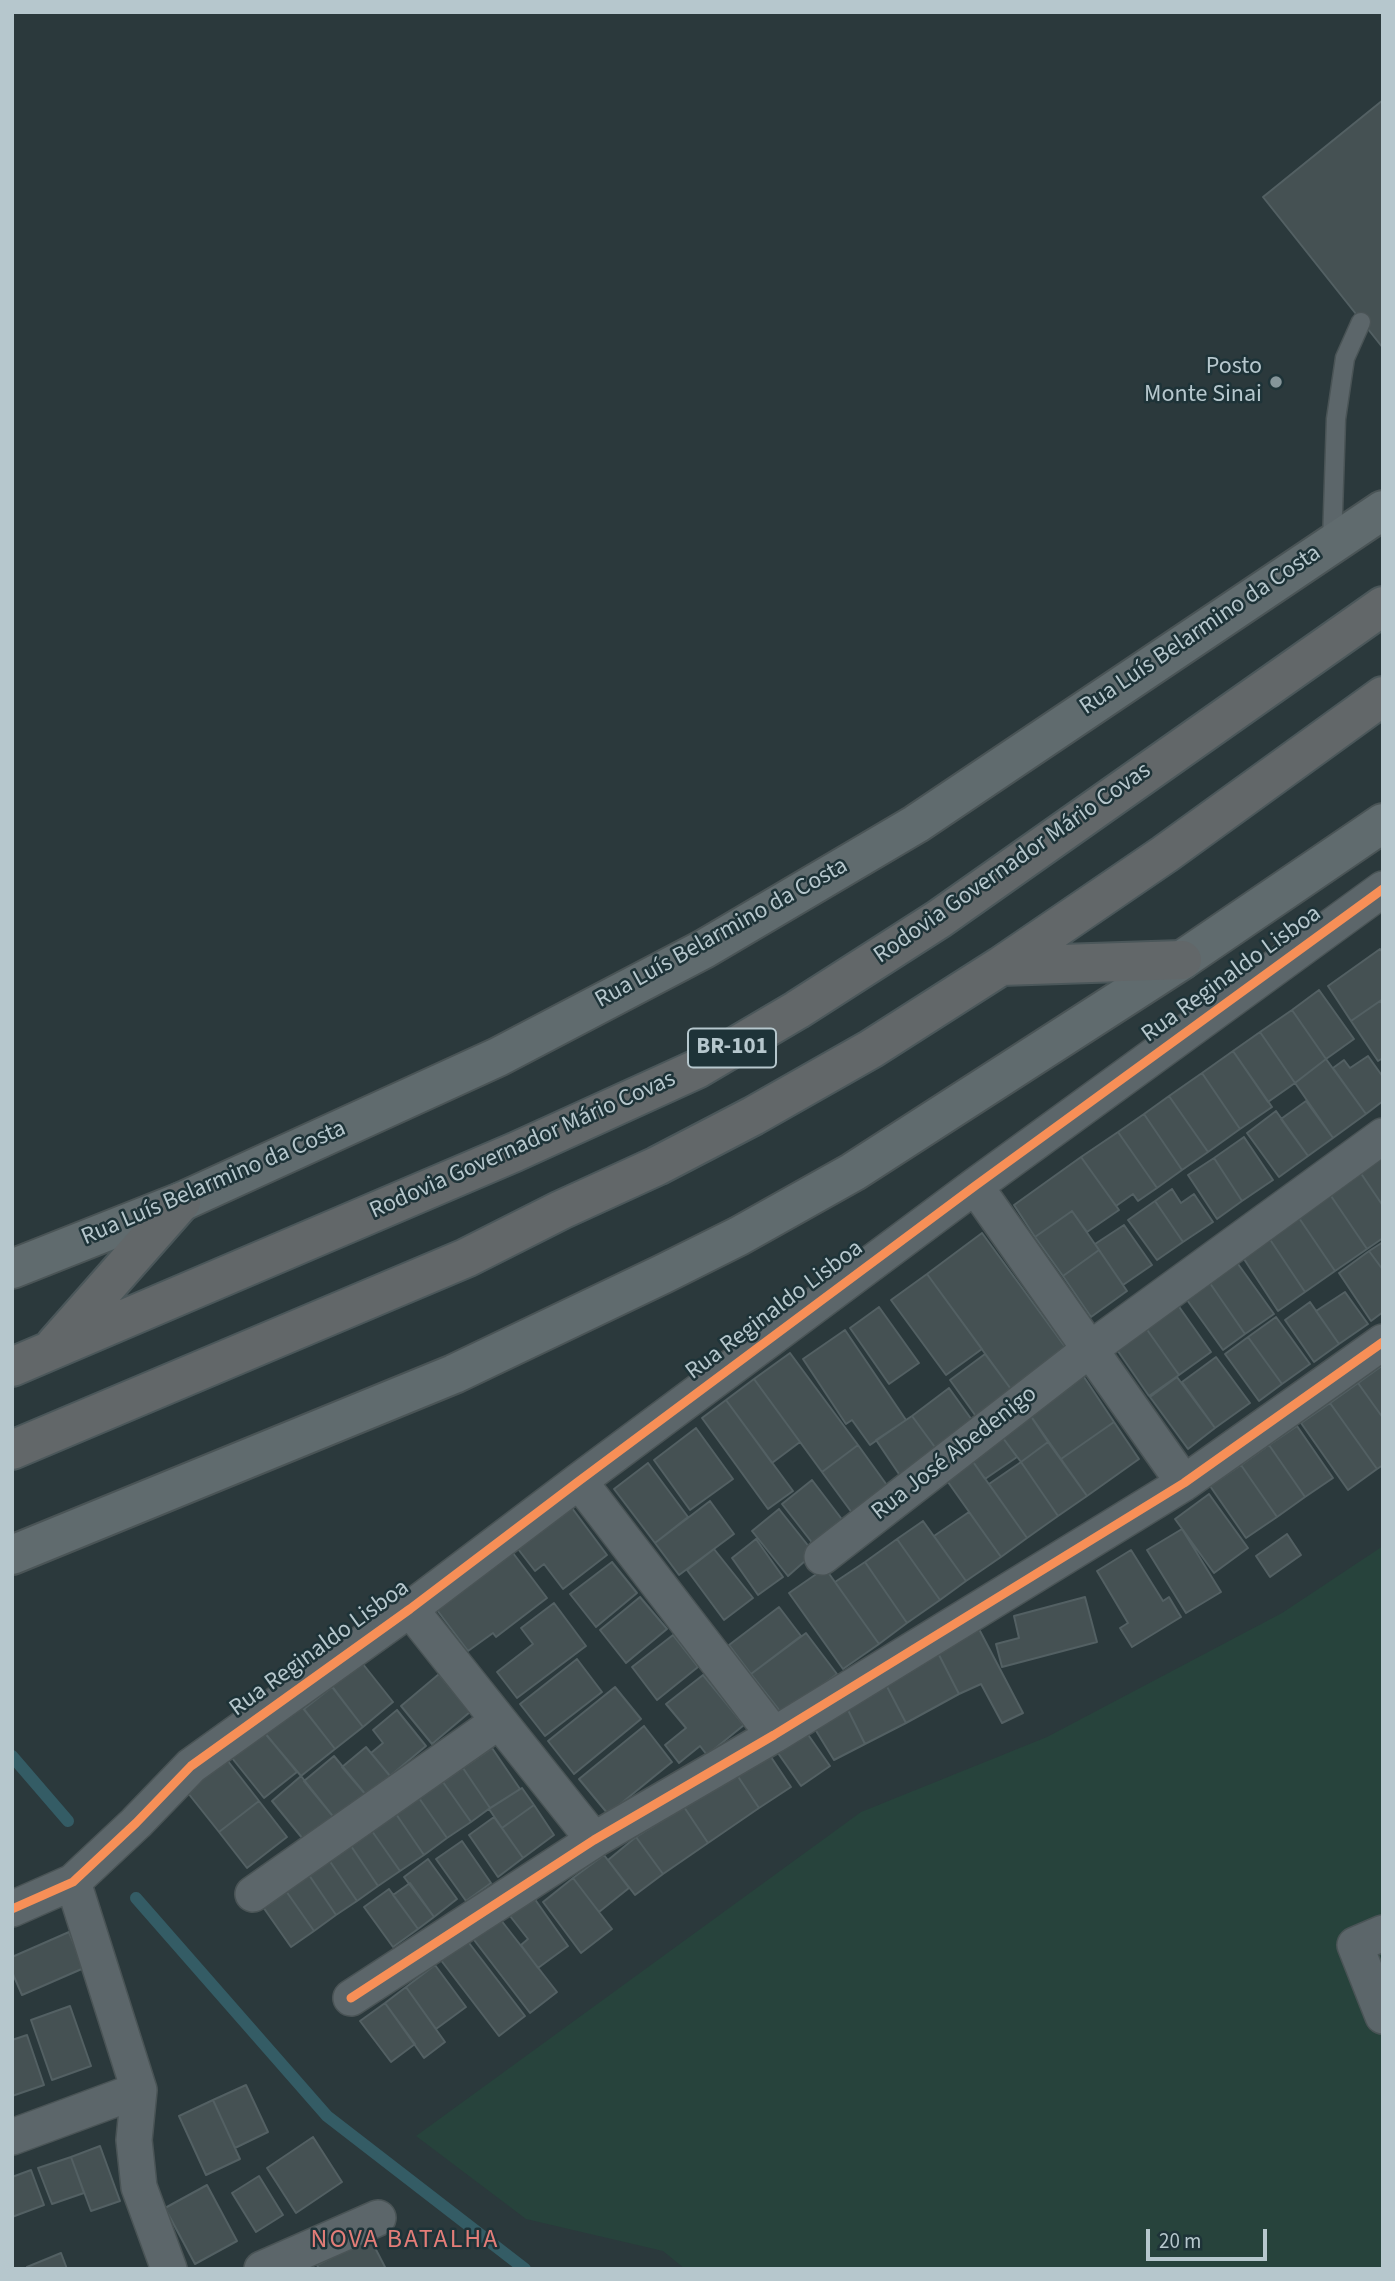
<!DOCTYPE html>
<meta charset="utf-8">
<style>
body{margin:0}
#map{position:relative;width:1395px;height:2281px;overflow:hidden;background:#2b393c;font-family:"Source Sans 3",sans-serif}
canvas{display:block}
.frame{position:absolute;inset:0;border:14px solid #b6c7cd;pointer-events:none}
.scale{position:absolute;left:1146px;top:2229px;width:121px;height:32px;box-sizing:border-box;border:4px solid #b6c7cd;border-top:0;padding-left:9px;font-size:21px;line-height:24px;white-space:nowrap;color:#b6c7cd;-webkit-text-stroke:5px #1e3338;paint-order:stroke}
</style>
<div id="map">
<canvas width="1395" height="2281"></canvas>
<div class="frame"></div>
<div class="scale">20 m</div>
</div>
<script>
const g = document.querySelector('canvas').getContext('2d');
g.lineJoin = 'round';
function paint(path, color) { g.fillStyle = color; g.fill(path, 'evenodd'); }
const toPath = rows => new Path2D(rows.map(r => 'M' + r).join(''));
function trace(path, color, width, dash) { g.strokeStyle = color; g.lineWidth = width; g.lineCap = dash ? 'butt' : 'round'; g.setLineDash(dash || []); g.stroke(path); }
function write(font, color, halo, rows, align = 'center') {
  g.font = font + ' "Source Sans 3",sans-serif'; g.lineWidth = 5; g.setLineDash([]); g.textBaseline = 'middle'; g.strokeStyle = halo; g.fillStyle = color; for (const [text, x, y, turn = 0] of rows) {
    g.save(); g.translate(x, y); g.rotate((+turn || 0) * Math.PI / 180); g.textAlign = isNaN(turn) ? turn : align; if (halo) g.strokeText(text, 0, 0); g.fillText(text, 0, 0); g.restore();
  }
}
paint(toPath([
 [1383,1546,1383,2269,685,2269,663,2251,526,2219,416,2136,861,1812,1047,1737,1282,1613]
]), '#27433c');
trace(toPath([
 [12,1756,68,1821],
 [136,1898,327,2116,525,2269]
]), '#345c65', 12);
const building = toPath([
 [1383,100,1383,348,1263,197,1383,100],
 [1380,949,1383,953,1383,999,1351,1021,1328,986,1380,949],
 [1319,990,1354,1039,1326,1059,1292,1010,1319,990],
 [1380,1001,1383,1004,1383,1058,1378,1061,1351,1021,1380,1001],
 [1292,1010,1326,1059,1295,1083,1260,1032,1292,1010],
 [1260,1032,1295,1083,1268,1102,1233,1051,1260,1032],
 [1233,1051,1272,1107,1240,1129,1202,1073,1233,1051],
 [1368,1056,1383,1077,1383,1101,1366,1114,1333,1068,1344,1060,1350,1068,1368,1056],
 [1326,1059,1366,1114,1333,1138,1295,1083,1326,1059],
 [1202,1073,1240,1129,1208,1152,1169,1096,1202,1073],
 [1169,1096,1208,1152,1182,1170,1144,1114,1169,1096],
 [1306,1101,1333,1138,1308,1156,1281,1119,1306,1101],
 [1276,1111,1308,1156,1279,1177,1247,1133,1276,1111],
 [1144,1114,1182,1170,1157,1188,1118,1132,1144,1114],
 [1118,1132,1157,1188,1138,1201,1133,1194,1116,1206,1081,1157,1118,1132],
 [1244,1137,1273,1180,1242,1201,1214,1158,1244,1137],
 [1383,1156,1383,1206,1360,1172,1383,1156],
 [1081,1157,1119,1210,1087,1232,1072,1211,1035,1237,1014,1205,1081,1157],
 [1214,1158,1242,1201,1217,1219,1188,1175,1214,1158],
 [1360,1172,1383,1206,1383,1238,1367,1249,1329,1193,1360,1172],
 [1172,1189,1181,1203,1194,1194,1213,1222,1183,1242,1155,1201,1172,1189],
 [1329,1193,1367,1249,1335,1271,1297,1215,1329,1193],
 [1155,1201,1183,1242,1157,1260,1128,1220,1155,1201],
 [1072,1211,1099,1250,1063,1276,1035,1237,1072,1211],
 [1297,1215,1335,1271,1305,1292,1267,1235,1297,1215],
 [1124,1225,1152,1265,1123,1285,1095,1244,1124,1225],
 [982,1233,1071,1355,1016,1396,927,1274,982,1233],
 [1267,1235,1305,1292,1278,1311,1240,1253,1267,1235],
 [1383,1242,1383,1270,1369,1251,1383,1242],
 [1099,1250,1127,1291,1091,1317,1063,1276,1099,1250],
 [1369,1251,1383,1270,1383,1312,1371,1321,1339,1273,1369,1251],
 [1233,1257,1274,1314,1245,1334,1205,1276,1233,1257],
 [927,1274,982,1349,946,1375,891,1300,927,1274],
 [1205,1276,1245,1334,1223,1350,1182,1293,1205,1276],
 [1345,1292,1368,1324,1339,1344,1316,1311,1345,1292],
 [1175,1301,1211,1352,1179,1375,1143,1324,1175,1301],
 [1310,1302,1339,1344,1314,1362,1285,1320,1310,1302],
 [879,1307,919,1363,889,1384,850,1328,879,1307],
 [1276,1317,1310,1364,1282,1384,1248,1337,1276,1317],
 [1143,1324,1179,1375,1149,1396,1113,1344,1143,1324],
 [845,1330,906,1420,870,1445,852,1420,846,1424,803,1359,845,1330],
 [1248,1337,1282,1384,1259,1401,1225,1354,1248,1337],
 [790,1353,858,1445,822,1472,754,1379,790,1353],
 [985,1354,1016,1396,980,1422,950,1380,985,1354],
 [1216,1357,1250,1403,1215,1428,1182,1382,1216,1357],
 [1383,1365,1383,1418,1358,1383,1383,1365],
 [1082,1374,1114,1422,1061,1459,1028,1412,1082,1374],
 [1177,1377,1215,1428,1188,1449,1150,1397,1177,1377],
 [754,1379,800,1442,772,1463,726,1400,754,1379],
 [1358,1383,1383,1418,1383,1465,1377,1469,1330,1403,1358,1383],
 [949,1388,977,1427,940,1454,912,1416,949,1388],
 [726,1400,793,1491,768,1509,702,1418,726,1400],
 [1330,1403,1377,1469,1348,1490,1301,1423,1330,1403],
 [1028,1412,1048,1442,1021,1462,1000,1434,1028,1412],
 [912,1416,940,1454,903,1480,876,1440,912,1416],
 [1114,1422,1139,1459,1087,1496,1061,1459,1114,1422],
 [1297,1426,1333,1478,1305,1497,1269,1445,1297,1426],
 [696,1428,733,1479,690,1510,654,1460,696,1428],
 [1000,1434,1017,1457,985,1479,969,1456,1000,1434],
 [1048,1442,1087,1496,1058,1516,1021,1462,1048,1442],
 [858,1445,894,1495,858,1521,822,1472,858,1445],
 [1269,1445,1305,1497,1277,1517,1241,1465,1269,1445],
 [969,1456,1027,1538,1001,1557,943,1475,969,1456],
 [1021,1462,1058,1516,1027,1538,989,1484,1021,1462],
 [648,1463,688,1517,655,1543,614,1489,648,1463],
 [1241,1465,1277,1517,1246,1538,1210,1486,1241,1465],
 [812,1480,847,1526,817,1549,782,1504,812,1480],
 [1209,1494,1248,1548,1214,1573,1175,1519,1209,1494],
 [710,1501,734,1534,679,1575,655,1543,710,1501],
 [572,1508,607,1555,563,1589,544,1564,535,1571,518,1549,572,1508],
 [779,1509,814,1553,788,1576,752,1531,779,1509],
 [969,1512,1001,1557,966,1581,934,1536,969,1512],
 [923,1521,966,1581,940,1600,897,1539,923,1521],
 [1182,1529,1221,1592,1186,1613,1147,1550,1182,1529],
 [1287,1534,1301,1555,1270,1577,1256,1556,1287,1534],
 [756,1539,783,1577,758,1595,732,1558,756,1539],
 [897,1539,940,1600,907,1623,865,1562,897,1539],
 [714,1549,753,1598,724,1620,687,1570,714,1549],
 [1131,1550,1163,1601,1169,1597,1181,1617,1132,1647,1120,1628,1128,1623,1097,1571,1131,1550],
 [513,1553,547,1598,496,1637,493,1633,468,1651,437,1610,513,1553],
 [612,1562,637,1593,596,1627,570,1594,612,1562],
 [865,1562,907,1623,879,1644,835,1582,865,1562],
 [825,1568,879,1644,843,1669,789,1593,825,1568],
 [640,1597,667,1629,626,1663,600,1630,640,1597],
 [1085,1597,1097,1642,1002,1667,996,1644,1019,1638,1014,1616,1085,1597],
 [554,1603,586,1646,517,1698,497,1672,533,1644,521,1628,554,1603],
 [779,1607,801,1636,751,1674,729,1645,779,1607],
 [979,1629,1023,1713,1002,1723,981,1684,959,1694,937,1651,979,1629],
 [806,1633,837,1674,783,1715,751,1674,806,1633],
 [673,1635,698,1667,657,1700,632,1667,673,1635],
 [937,1651,959,1694,906,1723,883,1679,937,1651],
 [355,1654,393,1702,363,1727,325,1677,355,1654],
 [577,1659,602,1692,545,1736,520,1704,577,1659],
 [439,1674,470,1712,432,1744,401,1706,439,1674],
 [703,1675,744,1725,707,1755,700,1746,679,1763,665,1745,686,1728,666,1704,703,1675],
 [883,1679,906,1723,865,1744,843,1700,883,1679],
 [332,1687,363,1727,335,1749,304,1709,332,1687],
 [615,1687,641,1719,574,1774,548,1741,615,1687],
 [843,1700,865,1744,834,1760,810,1721,843,1700],
 [298,1702,335,1749,301,1776,263,1731,298,1702],
 [397,1710,426,1746,390,1776,371,1753,383,1743,373,1730,397,1710],
 [644,1726,672,1762,608,1814,579,1779,644,1726],
 [802,1726,830,1766,801,1786,773,1746,802,1726],
 [260,1727,297,1772,264,1798,228,1753,260,1727],
 [366,1747,390,1776,366,1795,342,1767,366,1747],
 [492,1748,520,1789,490,1808,463,1768,492,1748],
 [767,1751,791,1787,759,1808,735,1772,767,1751],
 [224,1756,259,1801,219,1832,184,1788,224,1756],
 [334,1756,366,1795,336,1820,304,1781,334,1756],
 [463,1768,490,1808,471,1822,443,1782,463,1768],
 [735,1772,759,1808,708,1843,684,1807,735,1772],
 [301,1776,336,1820,307,1844,272,1801,301,1776],
 [443,1782,471,1822,447,1838,419,1798,443,1782],
 [522,1788,534,1805,502,1828,489,1809,522,1788],
 [419,1798,447,1838,424,1855,396,1814,419,1798],
 [259,1801,287,1837,247,1868,219,1832,259,1801],
 [534,1805,554,1835,523,1858,502,1828,534,1805],
 [684,1807,708,1843,663,1874,636,1837,684,1807],
 [396,1814,424,1855,400,1871,372,1831,396,1814],
 [494,1817,523,1858,498,1877,469,1835,494,1817],
 [372,1831,400,1871,378,1886,351,1846,372,1831],
 [636,1837,663,1874,635,1895,608,1860,636,1837],
 [462,1841,491,1883,466,1901,436,1859,462,1841],
 [351,1846,378,1886,357,1901,329,1860,351,1846],
 [604,1855,629,1888,599,1912,573,1878,604,1855],
 [428,1859,457,1899,434,1917,404,1877,428,1859],
 [329,1860,357,1901,336,1915,309,1875,329,1860],
 [309,1875,336,1915,314,1931,286,1891,309,1875],
 [573,1878,612,1929,581,1953,543,1902,573,1878],
 [410,1883,434,1917,418,1929,393,1895,410,1883],
 [389,1889,418,1929,393,1947,364,1907,389,1889],
 [286,1891,314,1931,291,1947,263,1907,286,1891],
 [534,1898,568,1946,538,1968,521,1945,528,1939,510,1916,534,1898],
 [497,1915,557,1992,530,2013,471,1936,497,1915],
 [69,1932,84,1968,22,1995,12,1972,12,1957,69,1932],
 [466,1939,525,2016,499,2036,440,1959,466,1939],
 [435,1965,466,2007,436,2029,406,1987,435,1965],
 [406,1987,445,2042,424,2058,385,2003,406,1987],
 [385,2003,415,2044,391,2062,360,2021,385,2003],
 [70,2006,91,2066,52,2080,31,2020,70,2006],
 [27,2035,44,2085,12,2096,12,2040,27,2035],
 [246,2085,268,2132,235,2148,213,2100,246,2085],
 [213,2100,240,2159,206,2175,179,2116,213,2100],
 [313,2137,342,2182,296,2213,267,2168,313,2137],
 [100,2146,120,2201,91,2211,71,2157,100,2146],
 [71,2157,84,2193,52,2204,38,2168,71,2157],
 [31,2170,44,2205,12,2217,12,2177,31,2170],
 [259,2176,283,2215,256,2232,232,2193,259,2176],
 [207,2185,237,2241,195,2264,165,2208,207,2185],
 [370,2238,386,2269,319,2269,317,2265,370,2238],
 [61,2253,67,2269,28,2269,27,2267,61,2253]
]);
paint(building, '#455153');
trace(building, '#536063', 2);
const lane = toPath([
 [1332,543,1336,419,1345,358,1361,322]
]);
const street = toPath([
 [975,1186,1184,1483],
 [579,1481,774,1735],
 [822,1557,1089,1350,1383,1136],
 [410,1609,594,1840],
 [73,1882,139,2090,134,2140,139,2187,169,2269],
 [253,1894,499,1721],
 [12,1909,73,1882,136,1823,191,1766,410,1609,579,1481,975,1186,1383,889],
 [1383,1933,1355,1945,1383,2016],
 [351,1998,594,1840,774,1735,1184,1483,1383,1342],
 [12,2137,139,2090],
 [262,2269,378,2218]
]);
const secondary = toPath([
 [12,1269,181,1202,498,1057,704,949,916,824,1383,510],
 [12,1555,454,1374,663,1274,739,1236,853,1172,1182,960,1383,823]
]);
const highway = toPath([
 [1001,966,1182,960],
 [55,1345,181,1202],
 [12,1367,515,1152,697,1069,797,1010,939,919,1383,606],
 [12,1450,466,1258,561,1210,657,1166,753,1116,871,1049,1001,966,1165,854,1383,696]
]);
trace(lane, '#4a5456', 21);
trace(street, '#4a5456', 38);
trace(secondary, '#4a5456', 42);
trace(highway, '#4b575a', 42);
trace(lane, '#5c666a', 18);
trace(street, '#5c666a', 35);
trace(secondary, '#606b6e', 38);
trace(highway, '#626769', 38);
trace(toPath([
 [12,1909,73,1882,136,1823,191,1766,410,1609,579,1481,975,1186,1383,889],
 [351,1998,594,1840,774,1735,1184,1483,1383,1342]
]), '#f78f57', 9);
for (const [x, y, r, color] of [
 [1276,382,7,"#85959a"]
]) { const dot = new Path2D(); dot.arc(x, y, r, 0, 2 * Math.PI); g.fillStyle = color; g.fill(dot); trace(dot, '#1e3338', 2.5); }
for (const [x, y, w] of [
 [732,1048,88]
]) { const box = new Path2D(); box.roundRect(x - w / 2, y - 19.5, w, 39, 5); g.fillStyle = '#1e3338'; g.fill(box); trace(box, '#b6c7cd', 2); }
write('bold 23px', '#b6c7cd', null, [
 ["BR-101",732,1048]
]);
write('24px', '#b6c7cd', '#1e3338', [
 ["Posto",1262,368],
 ["Monte Sinai",1262,396]
], 'right');
write('24px', '#b6c7cd', '#1e3338', [
 ["Rua Luís Belarmino da Costa",1201,631,-34],
 ["Rodovia Governador Mário Covas",1013,864,-35],
 ["Rua Luís Belarmino da Costa",722,934,-29],
 ["Rua Reginaldo Lisboa",1232,975,-36],
 ["Rodovia Governador Mário Covas",523,1146,-24],
 ["Rua Luís Belarmino da Costa",214,1184,-23],
 ["Rua Reginaldo Lisboa",775,1311,-37],
 ["Rua José Abedenigo",955,1454,-38],
 ["Rua Reginaldo Lisboa",320,1649,-36]
]);
g.letterSpacing = '2px';
write('26px', '#e27d78', '#1e3338', [
 ["NOVA BATALHA",405,2241]
]);
g.letterSpacing = '0px';
</script>
